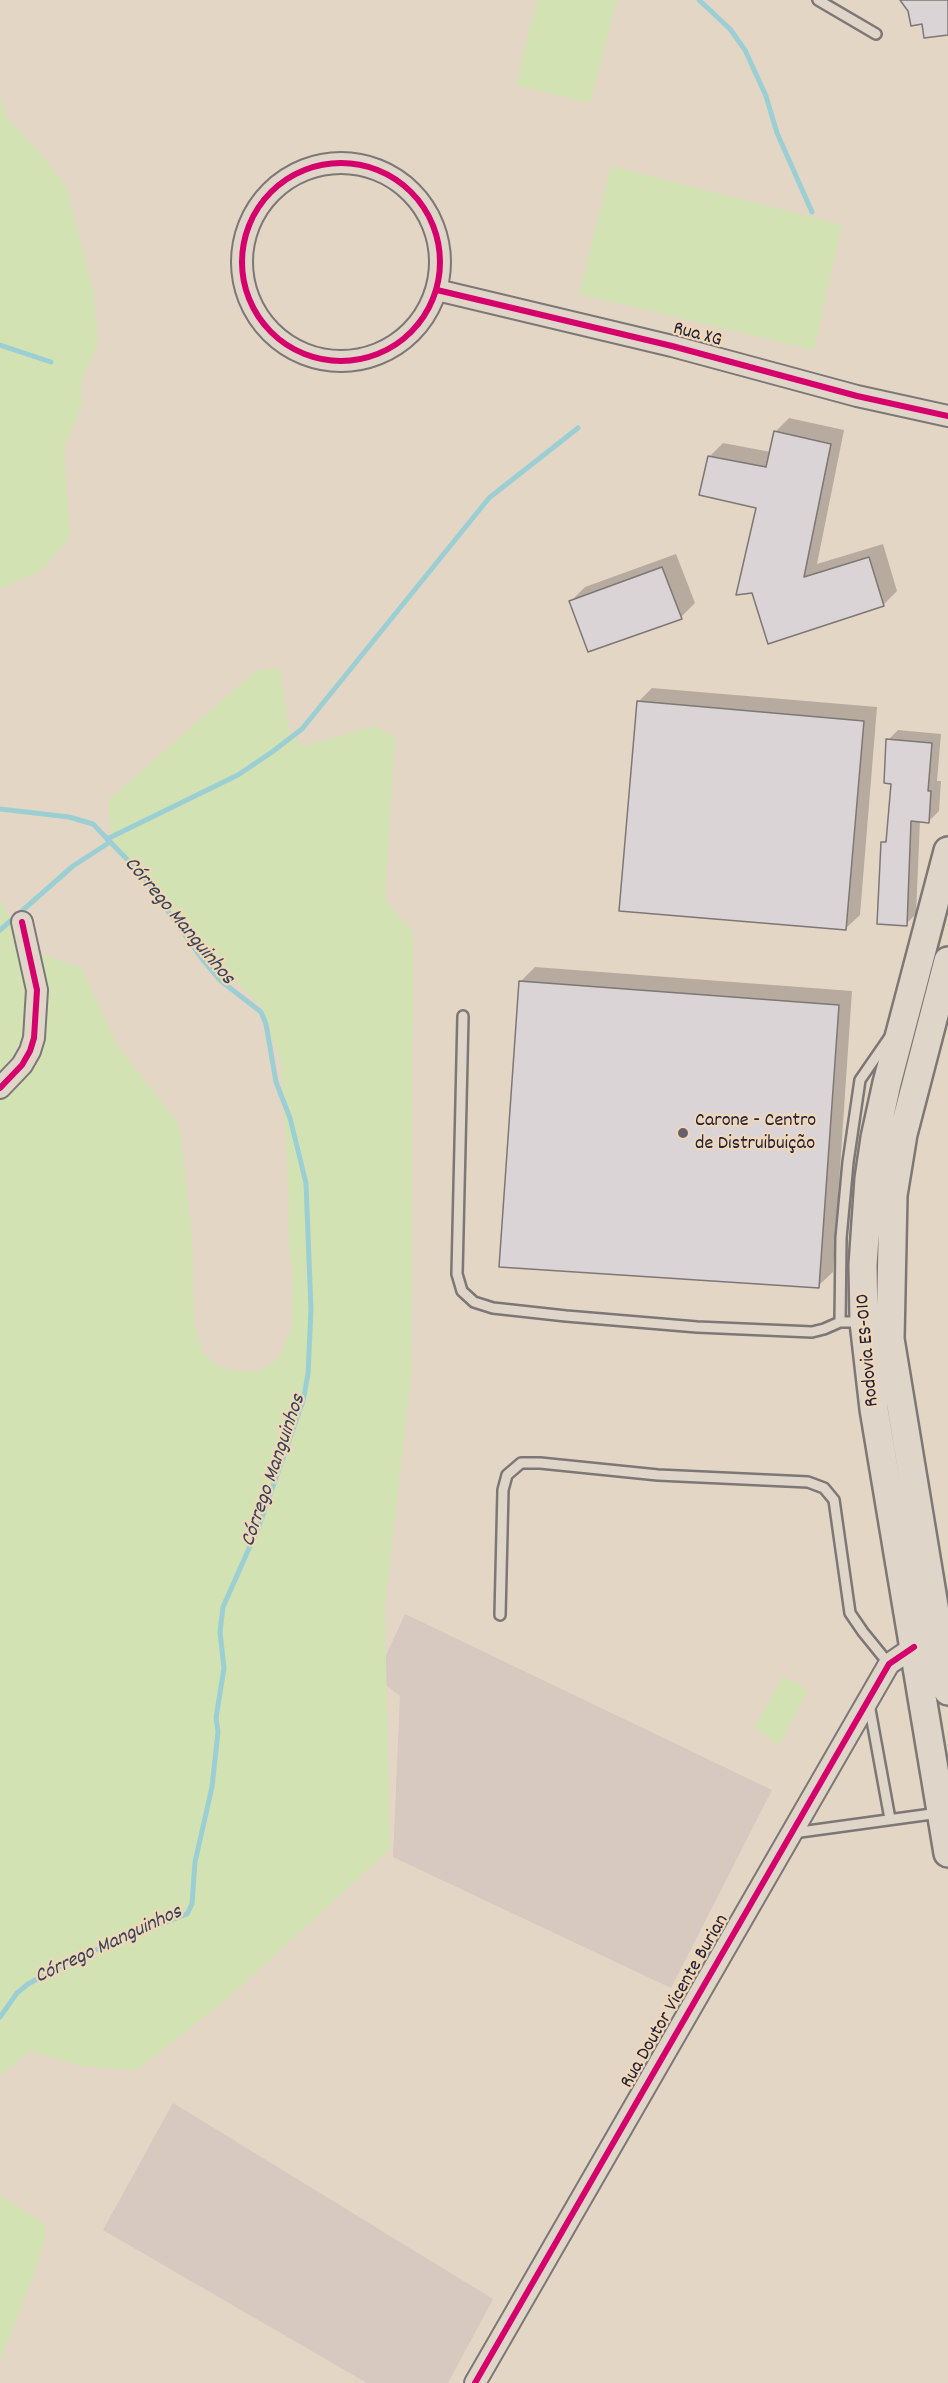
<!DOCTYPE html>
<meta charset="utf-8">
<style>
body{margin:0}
canvas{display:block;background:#e3d6c5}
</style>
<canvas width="948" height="2383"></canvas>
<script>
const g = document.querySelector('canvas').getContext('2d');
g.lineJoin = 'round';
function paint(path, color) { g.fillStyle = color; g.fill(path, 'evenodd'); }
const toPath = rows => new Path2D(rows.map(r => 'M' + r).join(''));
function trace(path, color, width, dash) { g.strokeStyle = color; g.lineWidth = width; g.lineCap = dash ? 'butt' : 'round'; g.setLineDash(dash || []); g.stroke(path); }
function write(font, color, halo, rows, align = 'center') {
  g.font = font + ' Dekko,sans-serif'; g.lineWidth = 4.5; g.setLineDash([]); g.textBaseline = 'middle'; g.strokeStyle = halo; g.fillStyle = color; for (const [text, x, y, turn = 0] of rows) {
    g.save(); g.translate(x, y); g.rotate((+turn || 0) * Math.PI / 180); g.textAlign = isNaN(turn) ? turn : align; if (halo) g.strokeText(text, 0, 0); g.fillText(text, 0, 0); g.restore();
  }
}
paint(toPath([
 [405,1614,772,1790,671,1988,393,1857,400,1696,376,1677],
 [173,2103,493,2299,448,2383,367,2383,103,2230]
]), '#d7c8c0');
paint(toPath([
 [537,0,617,0,590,103,516,85],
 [0,96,7,118,37,149,66,186,94,293,98,343,81,382,82,406,64,448,70,538,41,571,0,589],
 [611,166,842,225,814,350,579,294],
 [280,668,289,732,303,746,376,726,395,737,385,899,413,933,411,1379,385,1607,390,1849,226,2000,138,2069,128,2070,81,2066,31,2051,0,2075,0,899,18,934,34,952,82,968,116,1044,179,1124,192,1235,194,1322,202,1352,218,1366,237,1371,258,1371,278,1360,292,1326,293,1274,289,1247,288,1176,281,1063,262,1008,158,896,112,839,108,800,257,670],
 [783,1676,808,1690,779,1745,754,1728],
 [0,2195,46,2225,45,2238,36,2268,0,2362]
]), '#d3e2b3');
paint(toPath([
 [789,418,844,430,817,564,883,544,897,591,883,605,769,643,758,506,709,457,723,443,771,452,775,432],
 [676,554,695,603,681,617,571,601,585,587],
 [652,688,877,707,860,915,845,929,638,702],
 [898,730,941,734,937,781,941,781,939,811,929,821,920,820,916,914,906,924,883,843,888,837,892,782,888,740],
 [535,967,852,991,833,1272,818,1286,521,981]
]), '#0003');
trace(toPath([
 [699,0,730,29,745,50,766,96,777,133,812,212],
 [0,345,51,362],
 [0,809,69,817,93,824,143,876,203,960,221,981,261,1012,266,1024,276,1082,290,1118,306,1183,311,1310,308,1374,303,1401,259,1526,223,1607,220,1632,224,1668,216,1718,218,1732,212,1787,195,1862,192,1904,187,1914,75,1958,28,1984,17,1993,0,2017],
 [107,839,238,775,272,752,302,729,489,498,578,428],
 [0,930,73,866,110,842]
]), '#9ccfd4', 5);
const building = toPath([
 [900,0,948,0,948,35,924,38,922,24,911,26,908,11,900,0],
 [774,431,831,444,804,577,869,557,884,606,768,644,752,593,736,595,756,508,699,495,708,456,766,467,774,431],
 [662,567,682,619,588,652,569,601,662,567],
 [637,701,864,721,846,930,619,911,637,701],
 [886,739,932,743,928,791,931,791,929,823,911,821,907,926,877,924,881,842,886,842,891,784,884,783,886,739],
 [519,981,839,1005,819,1288,499,1267,519,981]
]);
paint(building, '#dad4d6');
trace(building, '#7d7775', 1.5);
const service = toPath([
 [818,0,876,34],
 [463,1016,457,1274,462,1291,474,1302,493,1308,566,1316,697,1327,812,1332,824,1329,840,1322],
 [861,1322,840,1322,841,1238,848,1162,860,1080,889,1038],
 [500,1615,503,1490,507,1475,521,1463,540,1463,658,1475,808,1482,824,1488,834,1500,850,1613,863,1632,889,1664],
 [869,1704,890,1819],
 [793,1833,939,1813]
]);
const minor = toPath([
 '242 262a99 99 0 1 1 198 0a99 99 0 1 1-198 0Z',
 [437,290,672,346,857,396,948,416],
 [0,1088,22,1065,30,1051,34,1038,37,990,22,922],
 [475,2383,889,1664,914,1647]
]);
const secondary = toPath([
 [948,851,887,1083,875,1138,869,1179,863,1265,864,1322,874,1409,948,1853],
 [948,961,903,1134,893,1195,890,1339,948,1691]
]);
trace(service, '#7d7775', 14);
trace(minor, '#7d7775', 24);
trace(secondary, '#7d7775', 32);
trace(service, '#dfd5c9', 9);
trace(minor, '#dfd5c9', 20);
trace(secondary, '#dfd5c9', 27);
trace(toPath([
 '242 262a99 99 0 1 1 198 0a99 99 0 1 1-198 0Z',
 [437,290,672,346,857,396,948,416],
 [0,1088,22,1065,30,1051,34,1038,37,990,22,922],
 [475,2383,889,1664,914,1647]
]), '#d6006c', 6);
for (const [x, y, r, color] of [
 [683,1133,6,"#66616b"]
]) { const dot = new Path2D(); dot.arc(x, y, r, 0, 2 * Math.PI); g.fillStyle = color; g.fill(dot); trace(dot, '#f0d7b8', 2); }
write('20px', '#22223b', '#f0d7b8', [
 ["Rua XG",697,336,15],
 ["Rodovia ES-010",869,1350,-95],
 ["Rua Doutor Vicente Burian",676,2002,-60]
]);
write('20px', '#22223b', '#f0d7b8', [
 ["Carone - Centro",695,1122],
 ["de Distruibuição",695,1145]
], 'left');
write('italic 21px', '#34445b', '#f0d7b8', [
 ["Córrego Manguinhos",178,922,50],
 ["Córrego Manguinhos",275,1471,-71],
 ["Córrego Manguinhos",109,1946,-25]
]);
</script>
